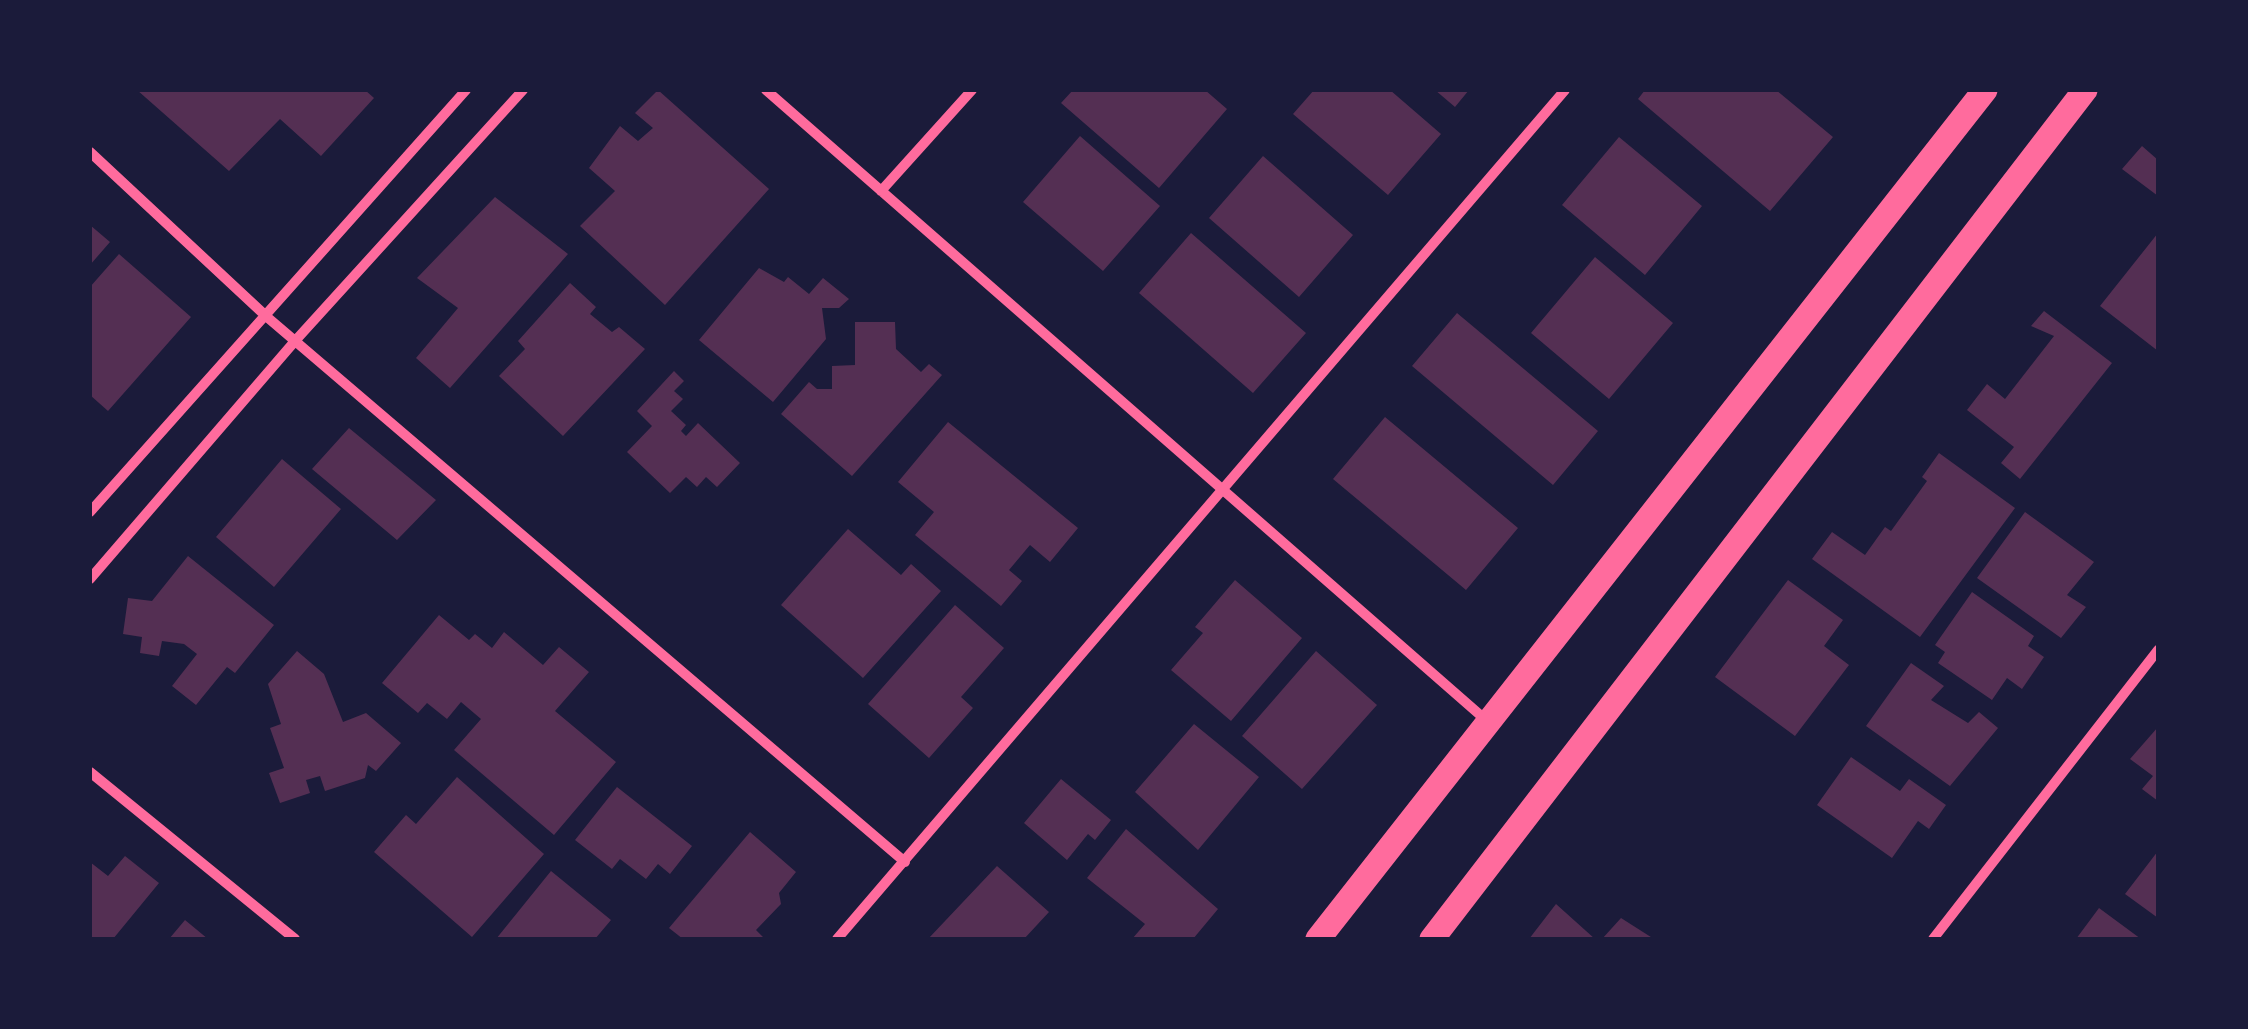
<!DOCTYPE html>
<style>
body{margin:0}
#map{position:relative;width:2248px;height:1029px;overflow:hidden;background:#1b1b3a;font-family:"Work Sans",sans-serif}
canvas{display:block}
.frame{position:absolute;inset:0;border:92px solid #1b1b3a;pointer-events:none}
</style>
<div id="map">
<canvas width="2248" height="1029"></canvas>
<div class="frame"></div>
</div>
<script>
const g = document.querySelector('canvas').getContext('2d');
g.lineJoin = 'round';
function paint(path, color) { g.fillStyle = color; g.fill(path, 'evenodd'); }
const toPath = rows => new Path2D(rows.map(r => 'M' + r).join(''));
function trace(path, color, width, dash) { g.strokeStyle = color; g.lineWidth = width; g.lineCap = dash ? 'butt' : 'round'; g.setLineDash(dash || []); g.stroke(path); }
paint(toPath([
 [137,90,365,90,374,98,321,156,280,119,229,171],
 [658,90,769,189,665,305,580,226,615,191,589,168,620,126,638,141,653,128,635,113],
 [1073,90,1205,90,1227,109,1159,188,1061,103],
 [1314,90,1390,90,1441,134,1388,195,1293,114],
 [1435,90,1469,90,1455,107],
 [1645,90,1776,90,1833,137,1770,211,1638,99],
 [1080,136,1160,206,1103,271,1023,202],
 [1619,137,1702,206,1645,275,1562,205],
 [2142,146,2158,160,2158,196,2122,169],
 [1263,156,1353,235,1299,297,1209,218],
 [495,197,568,254,450,388,416,358,458,308,417,278],
 [90,225,110,242,90,265],
 [1191,233,1306,333,1253,393,1139,293],
 [2158,233,2158,351,2100,306],
 [119,254,191,317,108,411,90,395,90,287],
 [1595,257,1673,323,1609,399,1531,333],
 [759,268,784,282,788,277,809,294,823,278,849,299,839,308,822,308,826,339,773,402,699,340],
 [570,283,596,307,590,314,612,332,619,327,645,349,563,436,499,376,525,349,518,341],
 [2044,311,2112,363,2020,479,2001,463,2014,447,1967,410,1987,384,2005,399,2054,336,2031,326],
 [1457,313,1598,431,1553,485,1412,366],
 [855,322,895,322,896,349,921,372,929,364,942,375,852,476,781,414,809,382,817,389,832,389,832,366,855,365],
 [674,371,684,381,674,391,683,399,671,411,686,425,681,431,686,436,698,423,740,463,717,487,706,477,697,487,686,477,670,493,627,452,652,426,637,411],
 [1385,417,1518,528,1466,590,1333,479],
 [948,422,1078,528,1050,562,1030,545,1009,570,1022,581,1001,606,915,535,934,512,898,482],
 [349,428,436,500,397,540,312,469],
 [1939,453,2015,508,1920,637,1812,559,1832,532,1865,555,1885,527,1891,531,1927,481,1922,477],
 [282,459,341,509,274,587,216,537],
 [2025,512,2094,562,2067,595,2086,607,2061,638,1977,578],
 [848,529,901,575,911,564,941,591,863,678,781,605],
 [188,556,274,625,235,673,227,667,196,705,172,686,197,654,184,644,162,641,159,656,140,653,142,637,123,634,128,598,152,601],
 [1235,580,1302,638,1231,721,1171,670,1203,633,1195,627],
 [1788,580,1843,620,1824,646,1849,665,1795,736,1715,677],
 [1972,592,2034,636,2028,646,2044,657,2022,689,2007,678,1992,700,1938,663,1945,652,1935,645],
 [955,605,1004,648,961,697,973,708,929,758,868,704],
 [439,615,469,640,475,634,492,648,504,632,543,665,559,647,589,672,555,711,616,762,554,835,454,750,481,719,461,702,447,719,427,703,418,713,382,683],
 [297,651,324,674,343,722,366,713,401,743,376,771,368,765,365,778,325,791,320,776,306,780,310,793,280,803,269,773,284,768,270,728,281,724,268,684],
 [1316,651,1377,705,1302,789,1242,736],
 [1911,663,1944,686,1931,700,1968,723,1979,712,1998,728,1950,786,1866,726],
 [1194,724,1259,777,1198,850,1135,792],
 [2158,727,2158,801,2142,789,2153,776,2130,759],
 [1851,757,1900,791,1909,779,1946,805,1929,829,1918,821,1892,858,1817,805],
 [457,777,544,854,472,937,374,852,406,815,416,824],
 [1061,779,1111,820,1095,840,1088,834,1067,860,1024,823],
 [617,787,692,846,670,874,658,864,646,879,620,859,612,869,575,840],
 [1126,829,1218,909,1193,939,1132,939,1145,924,1087,878],
 [750,832,796,872,779,893,781,904,756,930,765,939,683,939,669,928],
 [2158,851,2158,918,2125,894],
 [125,856,159,883,113,939,90,939,90,862,108,876],
 [997,866,1049,912,1024,939,928,939],
 [551,871,611,920,595,939,496,939],
 [1556,904,1595,939,1529,939],
 [2099,908,2141,939,2076,939],
 [1621,918,1654,939,1602,939],
 [185,920,208,939,169,939]
]), '#542f53');
trace(toPath([
 [766,90,1487,721],
 [90,152,267,317,905,862],
 [881,191,972,90],
 [90,512,466,90],
 [90,579,295,341,523,90],
 [90,772,295,939],
 [837,939,1565,90],
 [1933,939,2158,650]
]), '#ff6b9d', 10);
trace(toPath([
 [1318,939,1985,90],
 [1432,939,2085,90]
]), '#ff6b9d', 25);
</script>
